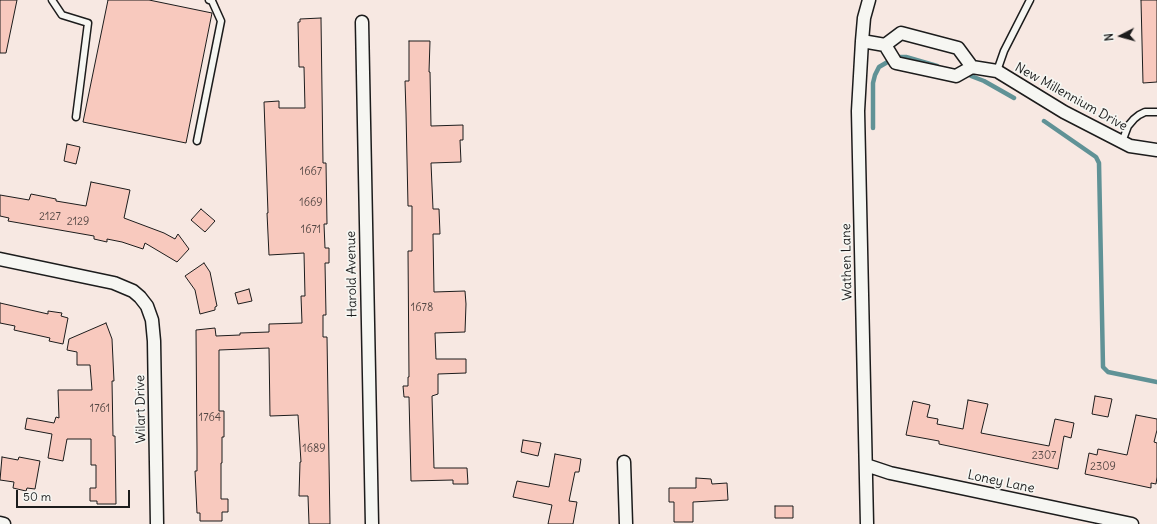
<!DOCTYPE html>
<style>
body{margin:0}
#map{position:relative;width:1157px;height:524px;overflow:hidden;background:#f7e8e2;font-family:Delius,sans-serif}
canvas{display:block}
.north{position:absolute;left:1101px;top:16px;width:40px;height:40px;-webkit-text-stroke:3px #f6f6f2;paint-order:stroke;rotate:264deg;font-size:11px;font-weight:700;line-height:16px;text-align:center;color:#1c1c1c}
.north::after{content:'';display:block;margin:auto;width:14px;height:18px;background:#1c1c1c;clip-path:polygon(50% 0,100% 100%,50% 72%,0 100%)}
.scale{position:absolute;left:16px;top:490px;width:114px;height:18px;box-sizing:border-box;border:2px solid #1c1c1c;border-top:0;padding-left:5px;font-size:12px;line-height:14px;white-space:nowrap;color:#1c1c1c;-webkit-text-stroke:3px #f6f6f2;paint-order:stroke}
</style>
<div id="map">
<canvas width="1157" height="524"></canvas>
<div class="north">N</div>
<div class="scale">50 m</div>
</div>
<script>
const g = document.querySelector('canvas').getContext('2d');
g.lineJoin = 'round';
const toPath = rows => new Path2D(rows.map(r => 'M' + r).join(''));
function trace(path, color, width, dash) { g.strokeStyle = color; g.lineWidth = width; g.lineCap = dash ? 'butt' : 'round'; g.setLineDash(dash || []); g.stroke(path); }
function paint(path, color) { g.fillStyle = color; g.fill(path, 'evenodd'); }
function write(font, color, halo, rows, align = 'center') {
  g.font = font + ' Delius,sans-serif'; g.lineWidth = 3.5; g.setLineDash([]); g.textBaseline = 'middle'; g.strokeStyle = halo; g.fillStyle = color; for (const [text, x, y, turn = 0] of rows) {
    g.save(); g.translate(x, y); g.rotate((+turn || 0) * Math.PI / 180); g.textAlign = isNaN(turn) ? turn : align; if (halo) g.strokeText(text, 0, 0); g.fillText(text, 0, 0); g.restore();
  }
}
trace(toPath([
 [898,57,906,57,937,66],
 [971,76,984,81,1014,98],
 [1044,121,1096,157,1099,163,1103,367,1108,372,1157,382],
 [873,128,873,83,875,75,879,67,891,60]
]), '#609296', 4.5);
const building = toPath([
 [0,0,17,0,6,53,0,53,0,0],
 [108,0,149,0,212,13,186,143,83,122,108,0],
 [1141,0,1157,0,1157,82,1143,83,1141,0],
 [321,18,323,163,326,163,327,224,324,224,325,248,329,248,329,263,325,263,326,315,323,315,323,337,327,337,330,524,309,524,308,496,299,496,300,462,301,462,298,415,270,416,269,348,219,350,219,411,224,411,224,437,222,437,222,463,221,463,221,499,228,499,228,512,222,512,222,521,200,521,200,513,197,513,195,471,197,471,197,450,196,330,215,328,216,336,240,335,240,333,269,332,269,324,302,323,301,296,305,296,304,253,269,255,267,213,268,213,264,102,279,101,279,108,305,108,304,67,299,67,298,22,300,22,300,19,321,18],
 [409,41,430,41,429,72,430,72,431,126,463,125,463,140,460,140,461,162,431,163,433,209,439,209,440,234,433,234,434,292,465,291,466,304,465,332,435,333,436,359,466,359,466,373,438,374,438,394,432,396,434,468,467,468,468,484,453,484,453,480,411,481,409,397,404,397,403,386,408,386,408,377,409,377,408,251,412,251,412,206,408,206,406,113,405,81,409,81,409,41],
 [67,144,80,147,76,164,64,161,67,144],
 [91,182,130,190,124,218,164,233,175,239,178,234,189,249,177,262,145,243,143,249,122,242,107,239,107,242,94,239,94,236,8,221,9,218,0,216,0,195,29,200,31,194,56,199,56,201,86,206,91,182],
 [201,209,215,221,205,232,191,220,201,209],
 [204,263,210,272,217,306,215,307,215,310,200,314,195,290,185,276,204,263],
 [249,289,252,301,238,304,235,293,249,289],
 [0,303,48,314,48,311,62,313,61,316,68,318,63,344,49,341,50,338,14,330,15,326,0,323,0,303],
 [106,323,112,339,114,381,112,381,113,436,115,436,116,504,97,504,97,501,90,501,90,488,96,488,96,465,91,465,91,439,67,439,63,461,48,458,52,434,25,429,27,418,54,423,56,417,59,418,58,390,92,390,90,365,77,365,77,352,67,350,69,339,106,323],
 [1095,396,1112,399,1108,417,1092,414,1095,396],
 [968,400,988,404,981,433,1049,446,1055,419,1074,423,1071,438,1064,436,1058,469,939,444,939,441,906,435,913,401,930,405,927,417,938,419,937,424,963,429,968,400],
 [1136,415,1157,419,1157,430,1154,442,1157,443,1157,477,1156,484,1151,483,1151,488,1085,474,1089,453,1097,455,1098,449,1127,455,1136,415],
 [523,440,541,443,538,456,521,452,523,440],
 [555,454,581,459,579,472,575,472,569,501,577,502,573,524,548,524,552,505,513,497,517,481,549,487,555,454],
 [2,457,18,460,19,457,40,461,35,489,27,488,26,491,13,488,14,482,0,480,2,457],
 [696,478,711,479,712,484,727,483,728,500,693,502,693,522,674,522,674,502,669,502,669,488,696,488,696,478],
 [775,506,793,506,793,518,775,518,775,506]
]);
paint(building, '#f8c9be');
trace(building, '#1c1c1c', 1);
const service = toPath([
 [52,0,62,15,88,23,76,117],
 [997,71,1004,51,1030,0],
 [197,141,221,21,212,1,209,0],
 [1122,142,1128,126,1134,119,1139,115,1145,112,1157,112]
]);
const minor = toPath([
 [362,22,372,524],
 [862,41,885,45,901,33,958,48,972,67,956,76,896,63,885,45],
 [972,67,997,71,1064,112,1130,146,1157,150],
 [0,259,114,283,133,291,140,297,147,306,152,320,154,341,157,524],
 [624,462,626,524],
 [866,465,890,473,1132,524],
 [0,523,4,524],
 [867,524,858,111,862,41,864,18,869,0]
]);
trace(service, '#1c1c1c', 9);
trace(minor, '#1c1c1c', 15);
trace(service, '#f6f6f2', 6);
trace(minor, '#f6f6f2', 12);
write('11px', '#534744', null, [
 ["1667",311,172],
 ["1669",311,203],
 ["2127",50,217],
 ["2129",78,222],
 ["1671",311,230],
 ["1678",422,308],
 ["1761",100,409],
 ["1764",210,418],
 ["1689",314,449],
 ["2307",1044,456],
 ["2309",1103,467]
]);
write('13px', '#1c1c1c', '#f6f6f2', [
 ["New Millennium Drive",1071,97,29],
 ["Wathen Lane",847,262,-91],
 ["Harold Avenue",352,274,-91],
 ["Wilart Drive",141,409,-91],
 ["Loney Lane",1001,482,12]
]);
</script>
